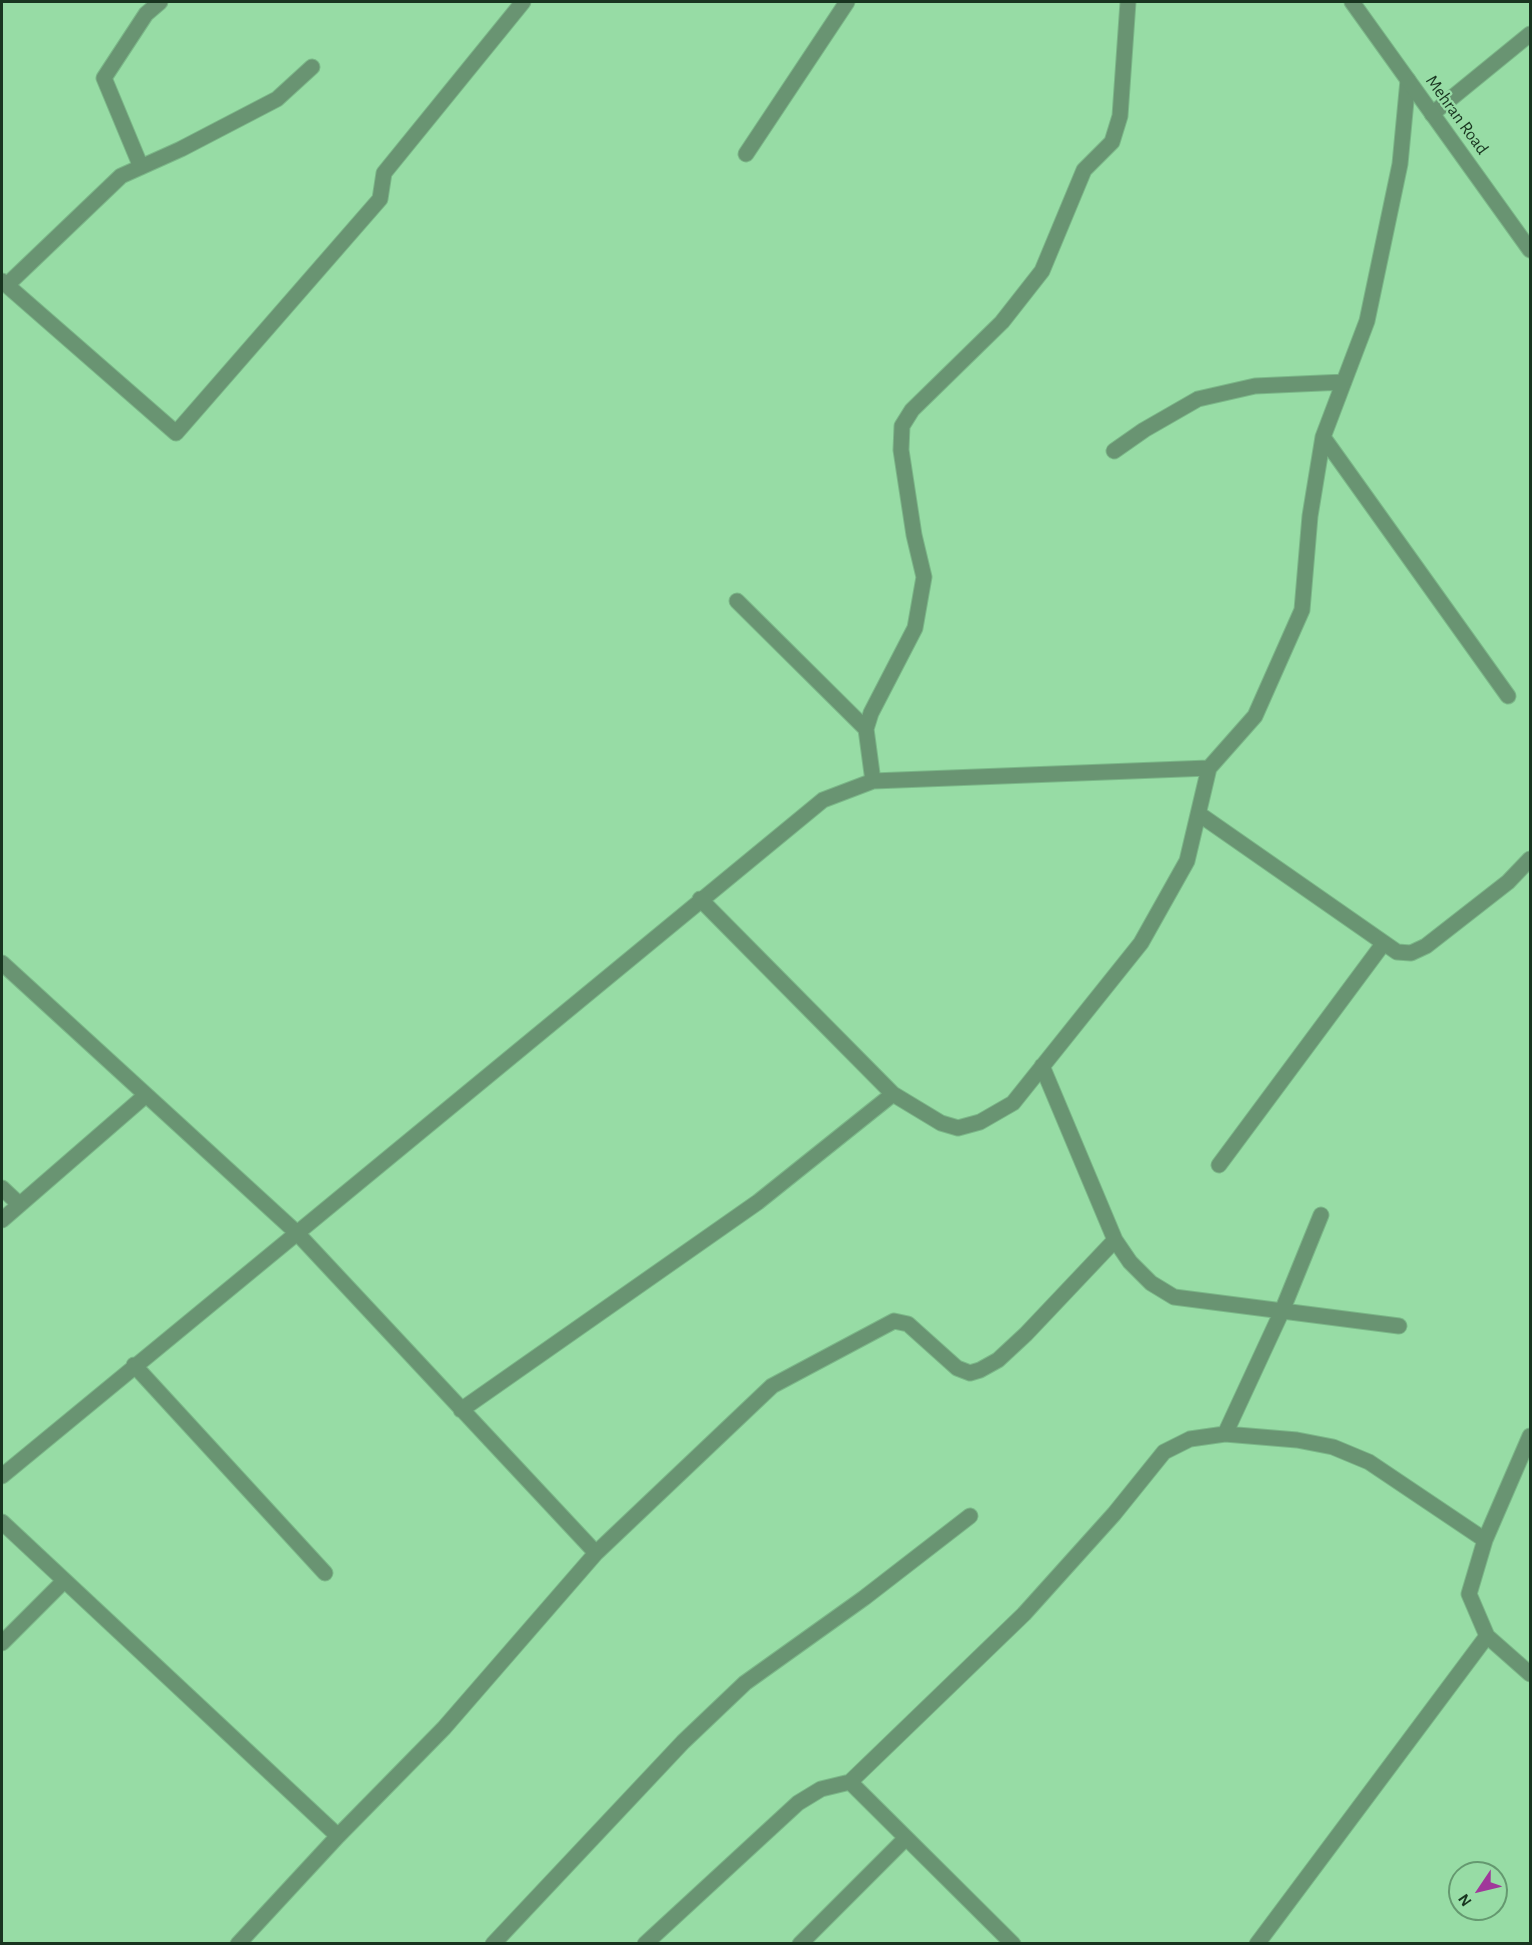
<!DOCTYPE html>
<style>
body{margin:0}
#map{position:relative;width:1532px;height:1945px;overflow:hidden;background:#97dca5;font-family:"Alegreya Sans",sans-serif}
canvas{display:block}
.frame{position:absolute;inset:0;border:3px solid #193520;pointer-events:none}
.north{position:absolute;left:1448px;top:1861px;width:60px;height:60px;box-sizing:border-box;background:#97dca5;border:2px solid #659970;border-radius:50%;rotate:235deg;font-size:16px;font-weight:700;line-height:24px;text-align:center;color:#193520}
.north::after{content:'';display:block;margin:auto;width:21px;height:27px;background:#a0389a;clip-path:polygon(50% 0,100% 100%,50% 72%,0 100%)}
</style>
<div id="map">
<canvas width="1532" height="1945"></canvas>
<div class="frame"></div>
<div class="north">N</div>
</div>
<script>
const g = document.querySelector('canvas').getContext('2d');
g.lineJoin = 'round';
const toPath = rows => new Path2D(rows.map(r => 'M' + r).join(''));
function trace(path, color, width, dash) { g.strokeStyle = color; g.lineWidth = width; g.lineCap = dash ? 'butt' : 'round'; g.setLineDash(dash || []); g.stroke(path); }
function write(font, color, halo, rows, align = 'center') {
  g.font = font + ' "Alegreya Sans",sans-serif'; g.lineWidth = 4.5; g.setLineDash([]); g.textBaseline = 'middle'; g.strokeStyle = halo; g.fillStyle = color; for (const [text, x, y, turn = 0] of rows) {
    g.save(); g.translate(x, y); g.rotate((+turn || 0) * Math.PI / 180); g.textAlign = isNaN(turn) ? turn : align; if (halo) g.strokeText(text, 0, 0); g.fillText(text, 0, 0); g.restore();
  }
}
const minor = toPath([
 [1432,114,1530,34],
 [746,154,847,2],
 [141,167,104,78,146,14,160,2],
 [2,281,176,433,380,199,384,173,523,2],
 [7,285,121,176,181,149,277,99,312,67],
 [1323,437,1508,696],
 [1114,451,1144,430,1198,399,1255,386,1344,382],
 [737,601,866,729],
 [873,781,866,729,871,713,915,628,924,577,914,535,901,450,902,426,912,410,1002,322,1042,271,1084,170,1112,142,1120,116,1128,2],
 [1199,814,1397,952,1411,953,1426,946,1508,882,1530,859],
 [700,899,893,1094,941,1123,958,1128,980,1122,1013,1103,1141,943,1187,861,1209,768],
 [2,963,297,1233,596,1553],
 [1042,1066,1115,1240,1130,1262,1151,1283,1174,1297,1399,1326],
 [1219,1165,1383,944],
 [2,1188,19,1204],
 [2,1220,146,1095],
 [134,1365,325,1573],
 [461,1410,758,1202,893,1094],
 [1225,1434,1282,1311,1321,1215],
 [2,1476,823,800,873,781,1209,768,1255,716,1302,610,1310,516,1323,437,1367,321,1400,164,1408,80],
 [2,1522,338,1836,238,1944],
 [1487,1636,1530,1674],
 [2,1643,64,1581],
 [850,1782,1024,1614,1114,1514,1164,1452,1190,1439,1225,1434,1297,1440,1333,1447,1369,1462,1485,1540],
 [338,1836,444,1728,596,1553,772,1386,894,1321,908,1324,957,1368,970,1373,980,1370,998,1360,1026,1334,1115,1240],
 [493,1944,683,1742,745,1683,864,1598,970,1516],
 [645,1944,798,1803,821,1789,850,1782,1013,1944],
 [800,1944,906,1838],
 [1257,1944,1487,1636,1469,1594,1485,1540,1530,1436]
]);
const tertiary = toPath([
 [1352,2,1530,250]
]);
trace(minor, '#7bb788', 17);
trace(tertiary, '#7bb788', 17);
trace(minor, '#699472', 15);
trace(tertiary, '#699472', 15);
write('18px', '#193520', '#97dca5', [
 ["Mehran Road",1457,115,54]
]);
</script>
